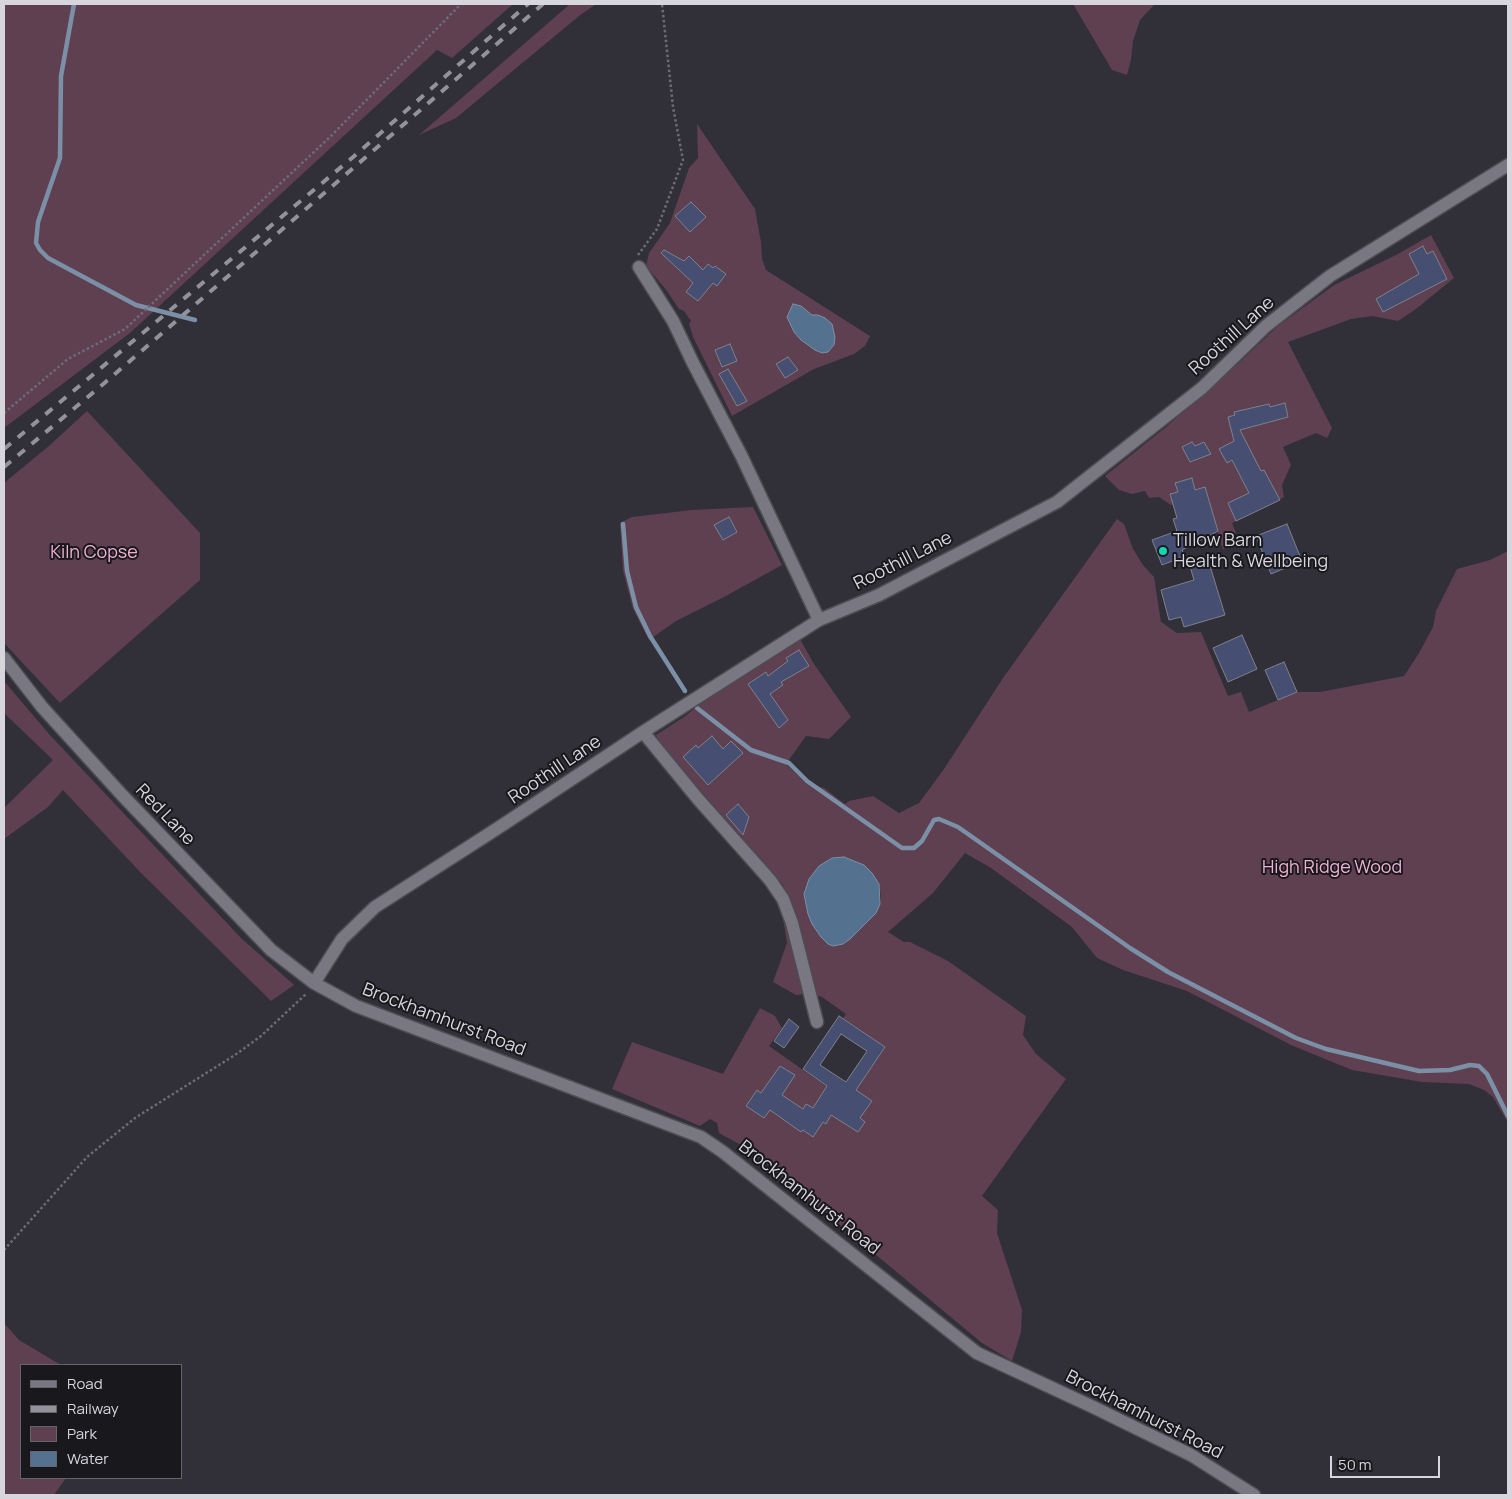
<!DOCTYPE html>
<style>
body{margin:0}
#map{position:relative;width:1512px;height:1499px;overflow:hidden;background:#312f38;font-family:Manrope,sans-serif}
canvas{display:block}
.frame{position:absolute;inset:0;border:5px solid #d7d6dc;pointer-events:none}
.legend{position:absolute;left:20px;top:1364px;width:162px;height:115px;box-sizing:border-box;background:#19181c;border:1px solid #656469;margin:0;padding:6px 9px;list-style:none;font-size:15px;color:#d7d6dc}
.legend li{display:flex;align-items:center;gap:10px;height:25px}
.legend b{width:25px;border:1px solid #656469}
.scale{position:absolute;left:1330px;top:1456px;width:110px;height:22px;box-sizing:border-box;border:2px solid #d7d6dc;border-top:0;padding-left:6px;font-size:15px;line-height:18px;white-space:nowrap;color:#d7d6dc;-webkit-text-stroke:4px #19181c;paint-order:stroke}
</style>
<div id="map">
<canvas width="1512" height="1499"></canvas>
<div class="frame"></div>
<ul class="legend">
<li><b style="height:6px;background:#797781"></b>Road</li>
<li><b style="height:6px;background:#939199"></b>Railway</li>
<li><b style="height:14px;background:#5e4050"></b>Park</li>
<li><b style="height:14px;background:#54728f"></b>Water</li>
</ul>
<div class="scale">50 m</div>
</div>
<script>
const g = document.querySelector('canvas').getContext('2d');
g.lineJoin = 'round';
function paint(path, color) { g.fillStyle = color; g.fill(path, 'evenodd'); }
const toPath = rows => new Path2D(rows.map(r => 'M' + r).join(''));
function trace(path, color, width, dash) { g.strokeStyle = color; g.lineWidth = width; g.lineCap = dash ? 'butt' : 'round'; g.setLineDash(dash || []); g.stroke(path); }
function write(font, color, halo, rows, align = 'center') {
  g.font = font + ' Manrope,sans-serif'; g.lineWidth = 4; g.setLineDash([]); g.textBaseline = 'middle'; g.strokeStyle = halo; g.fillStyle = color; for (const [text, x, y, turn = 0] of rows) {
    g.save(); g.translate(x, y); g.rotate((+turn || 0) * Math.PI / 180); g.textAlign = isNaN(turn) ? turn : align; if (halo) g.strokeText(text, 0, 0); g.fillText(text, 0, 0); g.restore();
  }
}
paint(toPath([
 [4,4,513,4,452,58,437,50,130,333,4,428],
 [570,4,596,4,579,16,456,118,419,135],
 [1073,4,1155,4,1140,20,1133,41,1131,60,1127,75,1112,70],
 [697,124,755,209,761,242,762,259,766,270,870,336,865,346,854,354,814,369,732,416,693,337,689,324,691,321,684,311,679,309,667,291,646,266,649,253,670,223,689,168,698,158],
 [1431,235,1454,278,1416,309,1398,321,1372,316,1351,319,1288,342,1332,428,1327,438,1316,433,1283,447,1291,465,1282,485,1284,497,1232,523,1236,533,1223,550,1205,488,1197,498,1171,505,1159,497,1149,498,1145,491,1132,494,1119,490,1105,476,1166,427,1241,361,1278,326,1334,285,1396,255],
 [87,411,200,533,200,580,60,703,4,643,4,483,50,445],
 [753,507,782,565,724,597,676,621,649,640,633,609,623,571,620,523,632,517,692,510],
 [1117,519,1124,524,1133,549,1143,565,1154,577,1161,622,1177,633,1201,632,1228,696,1241,692,1249,712,1297,692,1320,692,1404,676,1419,653,1433,627,1436,611,1457,569,1490,560,1508,551,1508,1123,1493,1097,1484,1090,1469,1084,1422,1082,1352,1070,1291,1045,1187,991,1123,970,1097,958,1072,927,991,868,965,853,933,893,888,932,904,942,910,942,948,961,1026,1016,1023,1035,1036,1054,1066,1079,982,1196,998,1210,997,1233,1022,1310,1021,1332,1012,1361,982,1343,750,1150,719,1133,717,1123,710,1119,700,1126,612,1089,632,1042,723,1074,760,1008,775,1016,782,1028,769,1046,864,1113,871,1102,856,1090,885,1047,843,1018,846,1014,822,997,813,994,790,901,783,885,660,744,656,735,684,717,712,694,800,639,814,664,851,717,829,739,806,736,786,764,806,783,824,788,845,804,849,801,873,796,899,813,919,803,944,769,1003,678],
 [844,857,864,865,879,884,881,897,880,904,876,913,850,939,843,944,809,879,819,866],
 [4,681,49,734,241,938,294,985,271,1001,141,873,63,790,48,807,4,839,4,808,53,760,4,713],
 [782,912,805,994,796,995,773,982,787,943],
 [4,1323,19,1340,61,1365,21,1365,21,1478,66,1478,54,1495,4,1495]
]), '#5e4050');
const water = toPath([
 [793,304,801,306,812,315,818,315,825,318,832,324,835,337,834,345,828,352,822,353,815,350,801,340,794,332,787,317,793,304],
 [844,857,864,865,872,873,879,884,880,904,876,913,850,939,843,944,833,946,828,944,821,937,812,924,808,914,804,894,809,879,819,866,832,858,844,857]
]);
paint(water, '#54728f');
trace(water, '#7b90a6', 1);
trace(toPath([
 [74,4,61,76,60,158,38,222,36,243,40,250,48,258,136,305,195,320],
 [623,524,627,571,636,607,650,636,685,691],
 [697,708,751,750,789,763,807,781,902,848,914,848,922,841,934,820,939,819,958,827,1130,948,1168,972,1296,1038,1326,1049,1419,1071,1450,1070,1470,1065,1479,1066,1487,1074,1508,1116]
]), '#7b90a6', 4.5);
const building = toPath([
 [691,202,706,217,690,232,675,216,691,202],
 [1423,246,1427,254,1433,251,1447,279,1383,312,1376,299,1419,274,1409,254,1423,246],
 [664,250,684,261,689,256,703,270,708,264,713,268,715,266,726,274,717,286,713,283,698,301,686,292,693,283,661,253,664,250],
 [730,344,737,361,722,367,715,350,730,344],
 [788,357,798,370,785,378,776,364,788,357],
 [728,369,747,401,737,406,719,374,728,369],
 [1285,403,1288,417,1240,430,1261,471,1264,470,1280,500,1236,521,1228,503,1249,493,1232,460,1227,463,1219,449,1234,441,1228,417,1235,415,1234,412,1269,404,1270,407,1285,403],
 [1192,442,1195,446,1204,442,1211,454,1190,462,1182,447,1192,442],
 [1192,478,1195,490,1205,487,1218,531,1182,550,1185,556,1162,565,1152,540,1177,531,1173,519,1177,518,1170,494,1178,492,1175,483,1192,478],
 [729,517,737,532,723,540,714,525,729,517],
 [1287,524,1302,561,1271,574,1256,536,1287,524],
 [1207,556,1225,615,1184,627,1181,617,1169,620,1161,590,1194,580,1189,563,1207,556],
 [1242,635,1257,669,1228,682,1213,648,1242,635],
 [799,650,809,666,781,682,783,685,770,694,788,720,779,728,748,684,766,672,768,676,788,661,786,658,799,650],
 [1284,662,1297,692,1278,700,1265,670,1284,662],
 [712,736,723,749,731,741,743,753,708,785,683,757,696,745,698,748,712,736],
 [738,804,749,817,743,835,726,815,738,804],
 [839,1016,885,1047,856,1090,872,1101,860,1118,865,1122,858,1132,831,1115,826,1124,823,1122,813,1137,803,1130,801,1132,770,1110,764,1118,746,1106,757,1090,761,1093,780,1066,795,1075,782,1095,803,1109,806,1104,813,1108,827,1086,803,1069,839,1016],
 [841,1034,867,1051,846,1082,820,1065,841,1034],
 [789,1019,799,1027,784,1048,774,1041,789,1019]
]);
paint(building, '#464f71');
trace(building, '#7e818b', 1);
const minor = toPath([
 [639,267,673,321,693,363,741,455,819,620],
 [4,658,42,707,122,795,271,950,314,983,356,1006,701,1137,723,1152,977,1353,1093,1407,1191,1455,1254,1495],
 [643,732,698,799,770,880,783,899,792,923,817,1022],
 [314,983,342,939,375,907,498,828,643,732,819,620,879,595,1057,502,1202,388,1266,326,1330,276,1508,165]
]);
trace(minor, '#4e4c54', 15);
trace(toPath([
 [638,255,657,229,683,160,673,107,662,4],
 [4,413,68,359,125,329,331,136,461,4],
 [4,1250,87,1157,135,1118,235,1055,261,1036,306,994]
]), '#6d6c74', 2.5, [2.5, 2.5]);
trace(minor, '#797781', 12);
trace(toPath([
 [4,449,352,158,528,4],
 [4,467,101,386,543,4]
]), '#939199', 4, [9, 9]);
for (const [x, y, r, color] of [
 [1163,551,5,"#17d5b2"]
]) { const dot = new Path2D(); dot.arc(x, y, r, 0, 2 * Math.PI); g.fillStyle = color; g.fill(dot); trace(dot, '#19181c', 2); }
write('18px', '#d7d6dc', '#19181c', [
 ["Roothill Lane",1232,336,-42],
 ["Roothill Lane",903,561,-27],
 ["Roothill Lane",555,770,-34],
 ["Red Lane",165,815,46],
 ["Brockhamhurst Road",444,1020,21],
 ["Brockhamhurst Road",809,1198,38],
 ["Brockhamhurst Road",1144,1415,27]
]);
write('18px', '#d7d6dc', '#19181c', [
 ["Tillow Barn",1173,541],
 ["Health & Wellbeing",1173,562]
], 'left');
write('18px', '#f2b1d3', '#19181c', [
 ["Kiln Copse",94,553],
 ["High Ridge Wood",1332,868]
]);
</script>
